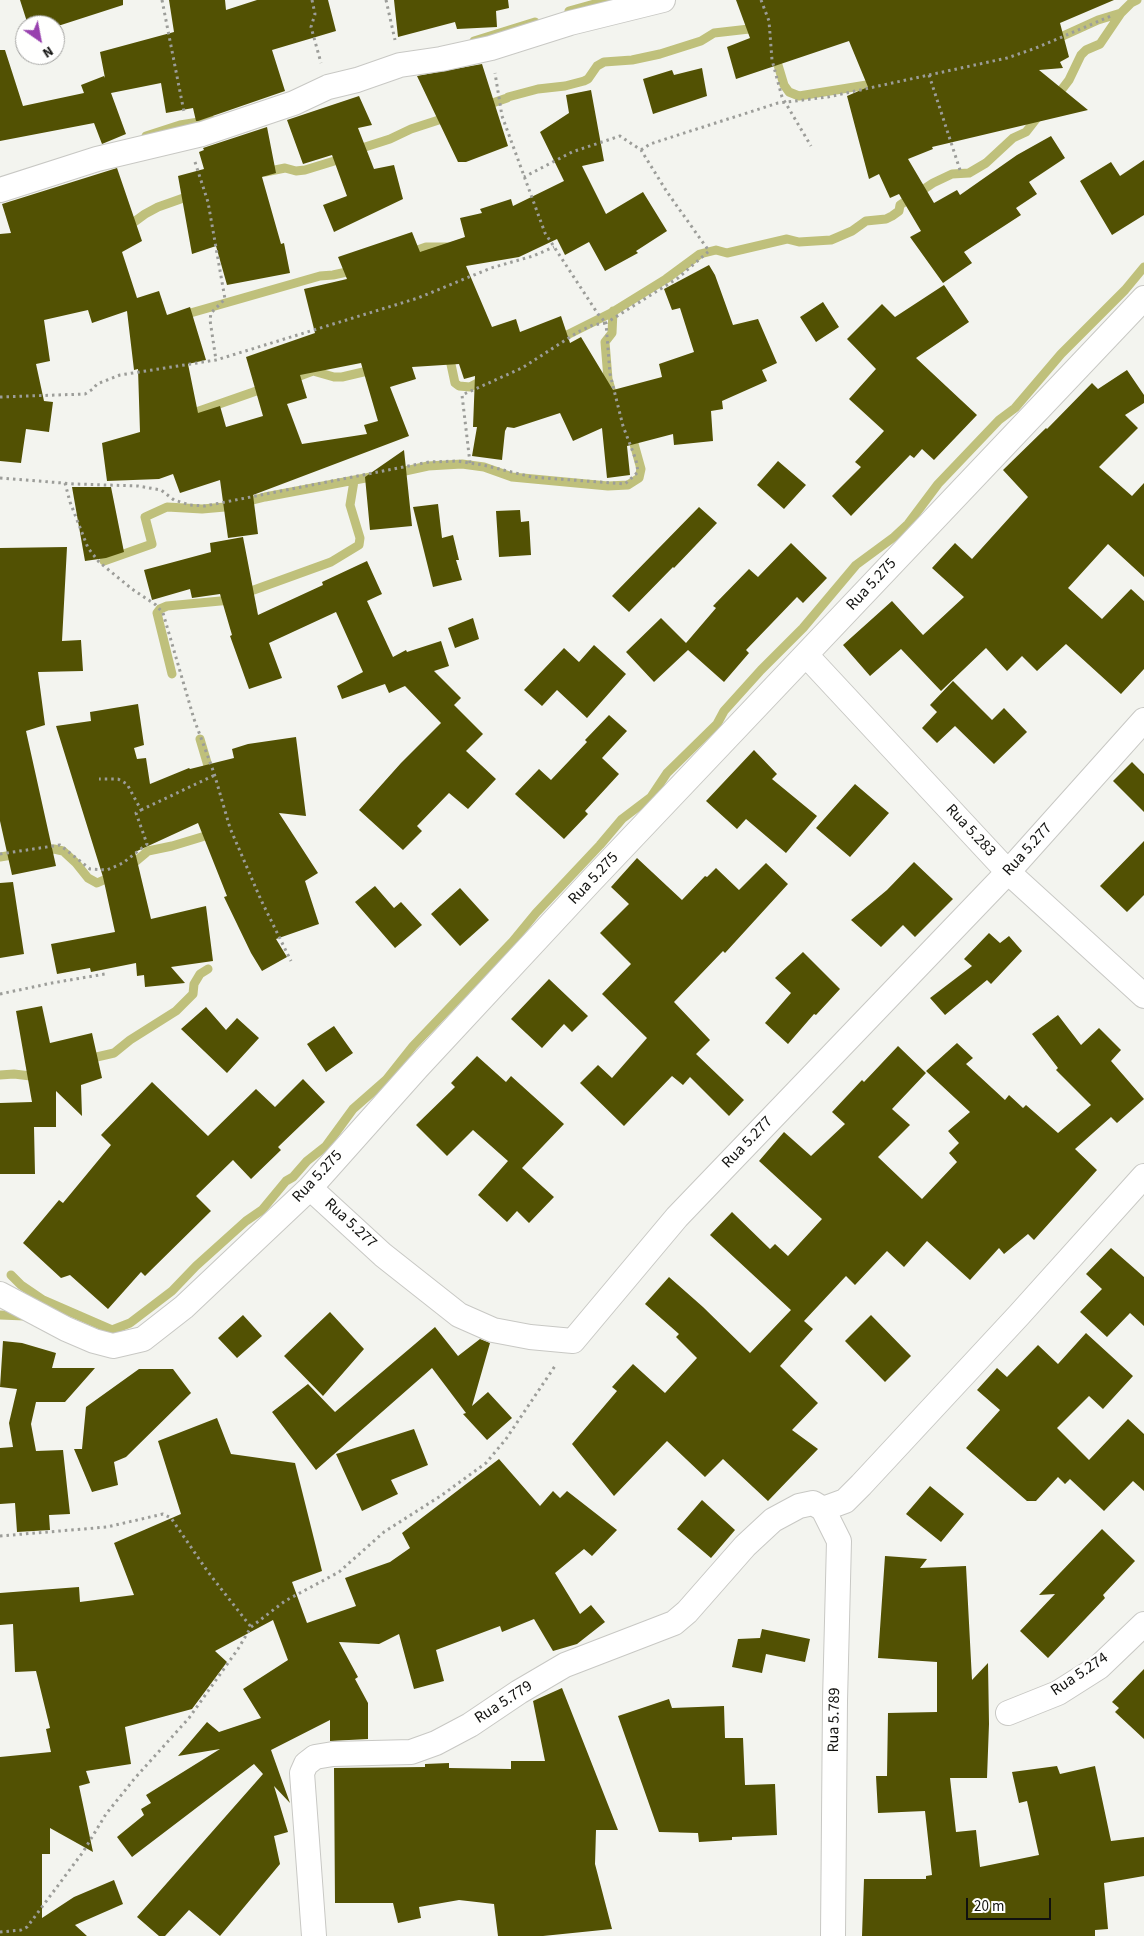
<!DOCTYPE html>
<style>
body{margin:0}
#map{position:relative;width:1144px;height:1936px;overflow:hidden;background:#f3f4ef;font-family:"Source Sans 3",sans-serif}
canvas{display:block}
.north{position:absolute;left:15px;top:15px;width:50px;height:50px;box-sizing:border-box;background:#fffffe;border:1px solid #a0a09e;border-radius:50%;rotate:147deg;font-size:14px;font-weight:700;line-height:20px;text-align:center;color:#11110f}
.north::after{content:'';display:block;margin:auto;width:18px;height:22px;background:#9841ae;clip-path:polygon(50% 0,100% 100%,50% 72%,0 100%)}
.scale{position:absolute;left:966px;top:1898px;width:85px;height:22px;box-sizing:border-box;border:2px solid #11110f;border-top:0;padding-left:6px;font-size:15px;line-height:18px;white-space:nowrap;color:#11110f;-webkit-text-stroke:4px #fffffe;paint-order:stroke}
</style>
<div id="map">
<canvas width="1144" height="1936"></canvas>
<div class="north">N</div>
<div class="scale">20 m</div>
</div>
<script>
const g = document.querySelector('canvas').getContext('2d');
g.lineJoin = 'round';
const toPath = rows => new Path2D(rows.map(r => 'M' + r).join(''));
function trace(path, color, width, dash) { g.strokeStyle = color; g.lineWidth = width; g.lineCap = dash ? 'butt' : 'round'; g.setLineDash(dash || []); g.stroke(path); }
function paint(path, color) { g.fillStyle = color; g.fill(path, 'evenodd'); }
function write(font, color, halo, rows, align = 'center') {
  g.font = font + ' "Source Sans 3",sans-serif'; g.lineWidth = 5; g.setLineDash([]); g.textBaseline = 'middle'; g.strokeStyle = halo; g.fillStyle = color; for (const [text, x, y, turn = 0] of rows) {
    g.save(); g.translate(x, y); g.rotate((+turn || 0) * Math.PI / 180); g.textAlign = isNaN(turn) ? turn : align; if (halo) g.strokeText(text, 0, 0); g.fillText(text, 0, 0); g.restore();
  }
}
trace(toPath([
 [569,11,609,0],
 [1054,40,1098,20,1121,13],
 [474,41,535,22],
 [775,55,784,85,789,92,799,96,879,83],
 [508,97,538,89,565,86,584,81,588,79,597,66,604,62,632,60,660,54,701,41,714,33,758,28],
 [1056,97,1069,80,1081,55,1086,50,1100,44,1121,13,1131,3,1137,0],
 [484,106,507,98],
 [146,136,180,125,211,120],
 [356,153,362,148,390,139,411,129,448,117],
 [265,172,285,168,296,171,305,170,344,158],
 [125,226,130,225,145,214,158,207,192,195],
 [409,253,426,247,447,247],
 [180,316,320,276,333,275,356,270],
 [557,340,611,313,666,279,700,254,716,250,727,253,787,239,799,242,831,240,852,231,866,221,886,219,892,216,899,211,900,205,933,183,952,174,969,173,986,163,1013,138,1026,132,1040,114],
 [449,355,455,383,459,386,470,387,485,379],
 [289,380,313,371,334,377,342,377,376,369],
 [612,393,608,379,605,342,612,333,613,311],
 [199,411,265,388],
 [396,473,428,466,462,464,484,467,512,477,608,486,628,485,639,478,641,469,631,433],
 [104,561,152,544,145,517,167,507,202,509,225,507,265,497,376,476],
 [172,674,157,613,160,609,167,606,231,600,251,591,331,562,359,545,360,538,350,505,354,481],
 [200,739,211,776],
 [41,850,54,849,63,851,76,863,88,878,97,883,113,876],
 [0,857,18,854],
 [129,867,148,851,172,846,215,833],
 [88,1059,114,1053,130,1040,176,1011,193,994,194,984,200,974,208,969],
 [0,1075,14,1074,39,1077],
 [11,1275,21,1285,43,1300,112,1330,130,1323,172,1291,196,1266,246,1221,262,1210,286,1181,293,1177,307,1161,326,1146,353,1109,386,1080,413,1046,513,941,536,913,600,845,622,819,651,797,667,773,717,724,724,711,761,670,803,628,856,565,894,537,908,524,938,484,999,420,1015,408,1061,354,1125,290,1144,267],
 [0,1315,25,1316]
]), '#bfc07b', 9);
paint(toPath([
 [20,0,123,0,123,5,61,25,28,25],
 [169,0,225,0,226,10,257,0,328,0,336,31,272,50,285,91,198,121,196,121,193,108,166,113,161,83,111,93,126,134,102,144,94,123,0,141,0,50,5,50,23,106,84,93,81,85,104,76,105,78,100,52,174,32],
 [394,0,508,0,509,8,496,11,497,27,457,29,455,22,398,37],
 [736,0,1114,0,1060,23,1069,57,1060,62,1063,68,1039,70,1088,110,932,147,933,149,908,159,934,203,957,190,960,195,1017,155,1051,136,1065,158,1029,182,1037,194,1016,208,1021,215,964,252,972,263,943,283,910,237,921,231,899,194,890,198,879,174,869,179,847,96,868,87,849,41,736,79,727,47,750,38],
 [482,64,508,146,466,162,458,162,417,76],
 [702,68,707,96,653,114,643,79,672,70,674,75],
 [591,90,604,161,582,166,606,214,643,192,667,231,636,251,638,253,605,271,589,242,565,255,557,239,519,257,466,266,492,327,516,319,520,332,561,316,570,343,581,337,613,390,662,377,659,364,694,352,680,308,672,310,664,289,709,265,715,275,733,325,758,319,777,363,762,370,767,381,722,401,723,409,711,411,713,441,674,445,673,434,627,446,630,475,607,478,602,428,573,441,560,413,514,428,507,427,505,431,502,460,472,456,477,427,473,427,475,376,464,379,459,364,412,367,416,379,390,387,409,436,253,495,258,534,228,538,220,480,180,493,173,474,159,479,107,481,102,443,140,432,138,369,134,370,127,311,92,323,88,310,44,320,50,361,36,364,44,401,53,402,49,432,26,429,21,463,0,461,0,234,11,233,2,204,117,168,142,241,122,252,137,298,159,291,167,315,190,307,206,360,188,364,198,413,220,406,226,427,263,416,246,357,315,333,304,289,347,279,338,257,412,232,420,252,465,237,460,218,482,213,480,209,511,199,513,206,564,181,540,132,569,113,566,95],
 [361,363,378,421,364,425,367,434,302,444,287,404,307,398,300,375],
 [359,96,372,125,358,128,374,169,394,165,403,199,334,232,323,205,347,196,332,155,303,164,287,120],
 [267,127,276,173,262,177,281,244,284,243,290,273,227,285,216,246,192,254,178,176,204,169,199,152,204,150,203,148],
 [1144,160,1144,215,1112,235,1080,181,1111,162,1120,176],
 [944,285,969,322,916,358,977,415,934,460,922,449,914,458,910,455,851,516,832,496,861,467,855,462,884,431,849,399,876,369,847,339,882,304,895,317],
 [823,302,839,327,816,342,800,317],
 [1127,370,1144,395,1144,403,1125,415,1138,428,1099,467,1132,496,1144,483,1144,577,1108,544,1068,588,1102,619,1131,589,1144,601,1144,669,1121,694,1066,644,1037,671,1022,656,1007,671,986,648,941,691,901,649,870,676,843,645,892,601,923,635,964,597,932,568,955,543,972,559,1028,497,1003,470,1046,428,1047,429,1092,383,1098,389],
 [404,450,412,526,370,530,365,477],
 [778,461,806,485,784,509,757,485],
 [72,487,111,487,124,552,106,558,85,561],
 [438,504,442,538,453,535,459,560,456,560,462,580,433,587,413,507],
 [699,507,717,523,674,568,673,567,629,612,612,596],
 [520,510,521,522,529,521,531,555,499,557,496,511],
 [243,537,258,615,323,585,322,582,367,561,382,594,367,601,393,657,406,650,407,652,441,641,449,666,434,671,461,698,454,705,483,734,466,751,496,779,468,809,449,793,417,826,422,831,403,850,359,810,401,763,441,723,405,686,389,693,385,684,342,699,337,686,363,672,336,612,269,643,282,678,249,689,230,636,232,635,220,594,192,598,190,589,152,600,144,570,211,552,210,543],
 [791,543,827,578,803,603,797,597,746,650,749,653,724,682,688,650,654,682,626,652,661,618,686,643,716,608,713,606,749,569,758,577],
 [67,547,62,641,81,640,83,671,38,672,45,725,26,731,56,866,12,875,0,821,0,548],
 [473,618,479,639,455,648,448,628],
 [594,645,626,674,587,718,557,690,542,706,524,690,564,648,579,662],
 [953,681,992,720,1004,708,1027,732,994,764,955,726,937,743,922,728,937,712,930,705],
 [138,704,144,745,134,748,137,759,146,758,150,784,189,768,190,769,234,758,232,749,248,744,296,737,306,816,279,813,318,873,305,881,319,924,276,939,287,957,262,971,251,953,224,897,227,896,198,823,135,852,151,919,206,906,213,961,171,967,185,983,145,987,144,975,137,976,136,963,91,972,90,968,57,974,51,944,115,932,103,877,56,726,91,721,90,712],
 [609,715,627,731,602,758,619,774,585,811,588,814,564,839,515,794,539,769,551,780,587,742,585,740],
 [754,750,777,774,772,779,817,816,786,853,746,819,737,829,706,801],
 [1132,762,1144,774,1144,812,1113,781],
 [855,784,889,813,850,857,816,828],
 [1144,841,1144,895,1127,912,1100,886],
 [637,858,682,900,705,876,707,877,716,868,739,890,766,863,788,884,725,953,723,951,674,1002,710,1040,696,1054,744,1100,729,1116,690,1077,683,1085,672,1076,624,1126,580,1083,598,1065,612,1078,647,1038,602,994,631,964,600,933,629,904,611,887],
 [914,862,953,899,915,937,903,925,881,947,851,920,887,890],
 [13,882,24,954,0,958,0,883],
 [375,886,394,908,401,902,422,925,395,948,355,902],
 [460,888,489,920,460,946,431,914],
 [989,933,1000,943,1009,936,1022,951,991,984,987,980,945,1015,930,998,972,966,964,959],
 [803,952,840,989,816,1015,814,1014,788,1044,765,1023,791,993,775,978],
 [549,979,588,1016,572,1032,564,1024,542,1048,511,1019],
 [42,1006,50,1043,92,1033,102,1078,81,1085,82,1116,56,1091,56,1127,34,1127,35,1174,0,1174,0,1103,32,1102,16,1011],
 [206,1007,226,1030,237,1018,259,1038,227,1073,181,1029],
 [1058,1015,1081,1045,1099,1028,1121,1050,1111,1061,1144,1099,1117,1123,1111,1117,1075,1149,1097,1170,1034,1240,1028,1234,1004,1254,999,1248,970,1280,927,1241,904,1267,887,1251,855,1285,846,1276,804,1321,813,1329,780,1366,818,1403,792,1430,818,1449,768,1501,723,1459,705,1477,667,1441,614,1496,572,1444,617,1391,612,1387,633,1364,665,1393,697,1358,676,1337,679,1334,645,1304,669,1277,703,1307,750,1353,791,1310,710,1235,732,1212,770,1249,775,1244,788,1256,822,1219,759,1161,784,1132,811,1156,845,1124,832,1112,862,1080,864,1082,898,1046,926,1073,892,1109,910,1125,878,1157,922,1199,957,1162,949,1153,959,1143,948,1131,970,1112,926,1071,957,1043,973,1058,966,1064,1005,1100,1009,1095,1023,1108,1026,1105,1058,1133,1091,1105,1056,1070,1058,1068,1032,1034],
 [334,1026,353,1053,326,1072,307,1044],
 [477,1056,506,1082,511,1076,564,1124,522,1168,554,1197,529,1223,517,1211,507,1222,478,1195,508,1161,473,1130,447,1156,416,1125,455,1087,451,1083],
 [303,1079,325,1102,278,1147,281,1150,251,1179,233,1160,196,1196,211,1211,145,1276,141,1272,108,1309,70,1275,61,1278,23,1243,59,1200,63,1203,111,1145,101,1135,152,1082,208,1136,256,1089,275,1107],
 [1111,1248,1144,1277,1144,1326,1130,1313,1107,1337,1080,1312,1102,1289,1086,1274],
 [330,1312,364,1349,323,1396,284,1356],
 [243,1315,262,1336,237,1358,218,1338],
 [871,1315,911,1356,885,1382,845,1341],
 [435,1327,458,1356,480,1339,490,1343,472,1406,488,1392,512,1418,487,1440,463,1414,466,1413,432,1368,316,1470,272,1412,308,1384,335,1412],
 [1086,1333,1133,1376,1103,1409,1089,1396,1057,1428,1089,1460,1128,1419,1144,1434,1144,1491,1133,1481,1104,1511,1070,1479,1065,1484,1058,1477,1036,1501,1027,1501,966,1448,1000,1410,977,1390,997,1368,1007,1377,1038,1345,1058,1364],
 [3,1341,22,1343,56,1353,52,1368,95,1368,65,1402,36,1402,31,1424,36,1451,63,1450,70,1514,49,1515,50,1530,17,1532,15,1503,0,1504,0,1448,13,1447,9,1423,17,1389,0,1387],
 [139,1369,173,1369,191,1393,126,1457,114,1462,118,1485,92,1492,74,1449,82,1449,86,1407],
 [217,1418,231,1454,295,1463,322,1571,292,1582,307,1623,356,1606,345,1578,390,1562,410,1548,402,1533,499,1459,540,1506,553,1491,560,1498,567,1491,617,1530,592,1556,584,1549,555,1573,580,1614,591,1605,605,1622,577,1644,553,1651,534,1619,502,1632,500,1626,436,1650,444,1681,414,1689,399,1634,379,1644,339,1642,358,1677,355,1679,368,1703,368,1739,330,1741,330,1720,271,1750,290,1803,274,1786,288,1832,274,1836,280,1864,220,1936,189,1910,165,1936,159,1936,137,1917,263,1774,254,1764,132,1857,117,1837,144,1815,141,1809,151,1803,146,1795,220,1749,178,1756,207,1722,219,1732,261,1718,243,1689,288,1660,273,1620,215,1651,227,1662,192,1709,125,1727,131,1764,86,1771,90,1783,79,1786,93,1852,50,1828,50,1854,42,1854,42,1918,74,1897,114,1880,123,1904,75,1925,87,1936,0,1936,0,1757,51,1752,46,1729,50,1728,36,1671,15,1672,13,1624,0,1625,0,1593,79,1587,80,1602,134,1595,114,1543,181,1514,158,1441],
 [414,1429,428,1465,391,1480,398,1494,362,1511,336,1454],
 [930,1486,964,1514,941,1542,906,1514],
 [702,1500,735,1530,711,1558,677,1529],
 [1102,1529,1135,1561,1103,1595,1105,1598,1048,1658,1020,1631,1055,1594,1039,1595],
 [885,1556,927,1559,920,1568,966,1566,972,1680,988,1663,989,1724,987,1778,950,1778,956,1832,976,1830,980,1867,1039,1855,1027,1801,1019,1803,1012,1772,1057,1766,1060,1774,1095,1766,1111,1841,1144,1837,1144,1876,1104,1883,1108,1929,1095,1930,1095,1936,862,1936,864,1879,926,1879,926,1876,932,1875,925,1811,878,1813,876,1776,887,1776,888,1713,937,1712,937,1662,878,1658],
 [762,1629,810,1639,805,1662,766,1654,762,1673,732,1667,738,1639,760,1638],
 [1144,1669,1144,1739,1115,1712,1119,1708,1112,1702],
 [562,1688,618,1830,596,1830,595,1864,612,1929,543,1936,498,1936,494,1904,459,1900,419,1907,421,1918,398,1923,393,1903,335,1903,334,1768,425,1767,425,1764,449,1763,449,1768,511,1769,511,1761,545,1761,533,1701],
 [669,1699,672,1708,724,1706,725,1738,743,1738,745,1785,775,1784,777,1835,732,1837,732,1840,699,1842,698,1833,659,1832,618,1716]
]), '#525103');
const street = toPath([
 [0,190,97,159,202,134,294,103,328,87,357,80,400,65,441,59,491,48,570,23,663,0],
 [807,656,1008,872,1144,996],
 [310,1188,383,1255,459,1315,493,1330,530,1337,573,1341,677,1217,1008,872,1144,720],
 [0,1294,66,1329,94,1341,113,1346,143,1339,184,1307,310,1188,417,1068,591,881,1144,298],
 [823,1509,845,1501,861,1485,1019,1315,1144,1176],
 [1008,1713,1058,1693,1099,1667,1144,1624],
 [314,1936,302,1773,306,1764,315,1757,333,1754,411,1752,436,1743,470,1725,519,1692,565,1665,674,1623,687,1612,745,1546,773,1520,799,1506,813,1503,823,1509,839,1541,835,1701,833,1936]
]);
trace(street, '#c8c8c4', 26);
trace(toPath([
 [162,0,184,112],
 [312,0,315,14,311,27,321,63],
 [386,0,395,40],
 [761,0,769,21,772,60,782,97,811,146],
 [929,75,960,170],
 [641,150,650,144,778,103,828,97,1007,58,1036,48,1111,16],
 [195,162,208,202,225,299,211,313,210,320,216,360],
 [0,397,85,394,93,389,97,384,120,375,216,360,418,298,491,268,533,256,554,247],
 [470,463,462,395,522,368,578,332,593,325,606,323,598,314,545,233,502,116,495,73],
 [0,478,75,484,138,486,161,490,174,500,190,505,205,506,429,462,457,461,483,465,532,477,625,484,638,472,636,460,623,426,610,374,606,323,678,278,709,251,667,192,641,150,620,136,572,152,524,177],
 [65,483,70,502,88,548,99,562,132,589,156,605,163,613,194,719,214,773,230,828,261,900,291,961],
 [141,810,215,775],
 [0,854,60,845,90,869,107,870,123,863,147,844,136,813,141,810,127,784,118,779,99,779],
 [0,994,52,983,105,974],
 [0,1536,107,1527,163,1514,171,1518,208,1572,251,1627],
 [0,1932,21,1930,27,1927,83,1852,106,1814,135,1778,189,1718,238,1649,251,1627,285,1601,339,1572,384,1532,442,1495,486,1463,506,1439,555,1366]
]), '#9c9d99', 3, [2.5, 4]);
trace(street, '#fff', 24);
write('16px', '#11110f', '#fffffe', [
 ["Rua 5.275",872,585,-47],
 ["Rua 5.283",970,831,47],
 ["Rua 5.277",1028,850,-48],
 ["Rua 5.275",594,879,-47],
 ["Rua 5.277",748,1143,-46],
 ["Rua 5.275",318,1177,-47],
 ["Rua 5.277",350,1224,43],
 ["Rua 5.274",1080,1675,-34],
 ["Rua 5.779",504,1703,-33],
 ["Rua 5.789",835,1720,-89]
]);
</script>
